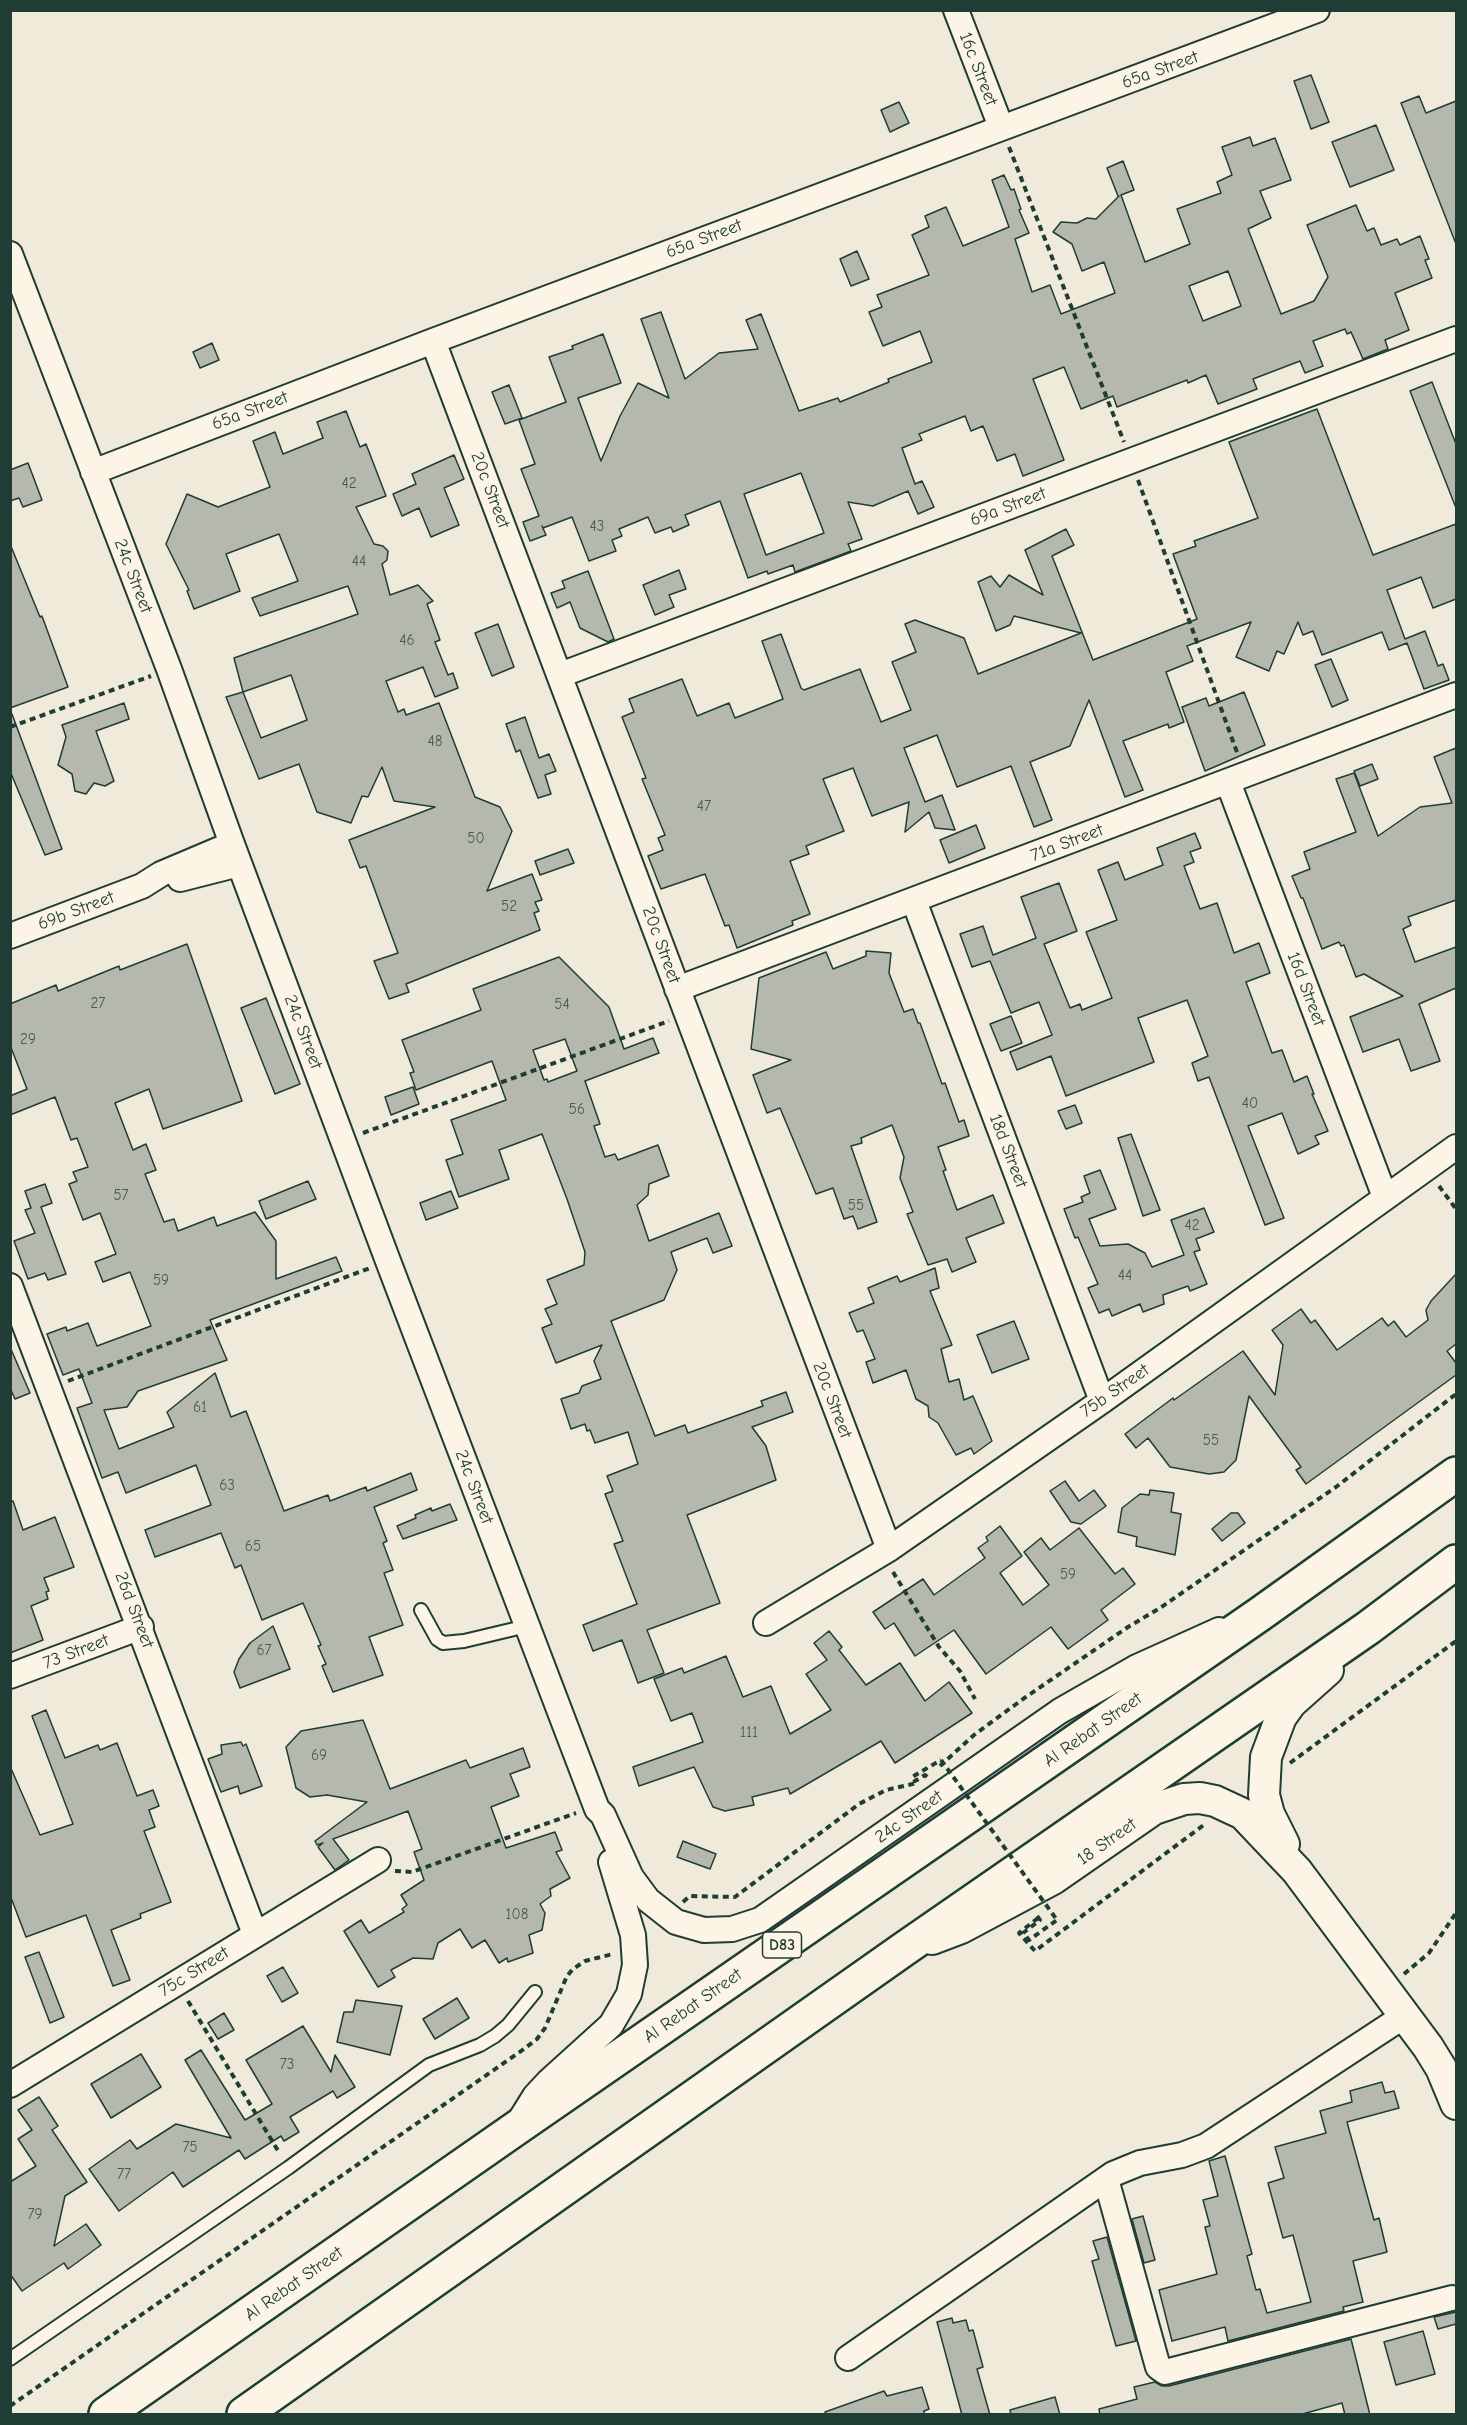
<!DOCTYPE html>
<style>
body{margin:0}
#map{position:relative;width:1467px;height:2425px;overflow:hidden;background:#efeada;font-family:"Comic Neue",sans-serif}
canvas{display:block}
.frame{position:absolute;inset:0;border:12px solid #1f3d34;pointer-events:none}
</style>
<div id="map">
<canvas width="1467" height="2425"></canvas>
<div class="frame"></div>
</div>
<script>
const g = document.querySelector('canvas').getContext('2d');
g.lineJoin = 'round';
function paint(path, color) { g.fillStyle = color; g.fill(path, 'evenodd'); }
const toPath = rows => new Path2D(rows.map(r => 'M' + r).join(''));
function trace(path, color, width, dash) { g.strokeStyle = color; g.lineWidth = width; g.lineCap = dash ? 'butt' : 'round'; g.setLineDash(dash || []); g.stroke(path); }
function write(font, color, halo, rows, align = 'center') {
  g.font = font + ' "Comic Neue",sans-serif'; g.lineWidth = 4.5; g.setLineDash([]); g.textBaseline = 'middle'; g.strokeStyle = halo; g.fillStyle = color; for (const [text, x, y, turn = 0] of rows) {
    g.save(); g.translate(x, y); g.rotate((+turn || 0) * Math.PI / 180); g.textAlign = isNaN(turn) ? turn : align; if (halo) g.strokeText(text, 0, 0); g.fillText(text, 0, 0); g.restore();
  }
}
const building = toPath([
 [1311,75,1329,122,1311,129,1294,81,1311,75],
 [1419,96,1426,113,1456,101,1456,244,1401,103,1419,96],
 [899,102,909,123,890,132,881,110,899,102],
 [1376,125,1394,170,1350,187,1332,142,1376,125],
 [1250,137,1253,146,1275,138,1291,180,1260,191,1271,218,1248,229,1281,314,1314,301,1328,277,1307,225,1356,205,1367,231,1374,228,1381,245,1397,239,1400,245,1420,236,1429,259,1425,260,1432,278,1395,293,1409,330,1385,340,1388,349,1363,359,1351,332,1347,334,1345,329,1313,341,1323,366,1305,373,1300,361,1253,379,1257,389,1218,404,1206,375,1188,383,1187,380,1117,407,1113,396,1081,409,1064,367,1033,379,1064,460,1023,476,1015,454,997,461,983,426,971,431,965,416,919,434,922,440,902,448,915,484,922,481,934,507,918,514,908,491,873,506,848,502,862,539,848,544,851,551,795,572,793,565,768,574,767,571,748,578,720,501,685,515,689,525,673,532,671,527,655,533,648,517,619,529,622,536,612,540,616,551,589,561,572,517,543,528,542,526,546,535,530,541,523,522,539,516,521,469,535,464,519,420,566,402,549,357,573,349,572,346,603,334,621,383,578,398,601,461,620,416,638,383,669,398,641,319,661,312,685,379,719,353,758,349,746,320,761,314,799,411,838,398,840,402,889,382,888,379,932,362,920,331,883,346,869,312,882,307,877,295,929,275,912,235,929,227,925,216,946,207,963,246,1009,227,992,180,1004,175,1011,190,1014,189,1021,209,1019,210,1029,233,1015,239,1032,292,1050,285,1061,314,1115,293,1104,262,1082,271,1072,244,1053,232,1061,222,1077,223,1087,218,1096,219,1119,196,1118,196,1107,168,1123,161,1134,190,1121,195,1145,262,1190,244,1177,209,1221,193,1217,182,1232,175,1222,147,1250,137],
 [1228,271,1241,306,1203,321,1189,286,1228,271],
 [801,473,824,533,766,555,744,494,801,473],
 [857,251,869,279,851,286,840,259,857,251],
 [212,343,219,360,200,368,193,352,212,343],
 [1432,382,1456,444,1456,508,1410,391,1432,382],
 [509,385,522,418,505,424,492,392,509,385],
 [1317,409,1373,555,1456,524,1456,599,1433,608,1421,577,1387,590,1405,639,1425,631,1438,666,1443,664,1449,680,1424,689,1407,643,1389,650,1382,632,1322,655,1313,631,1303,635,1298,622,1284,654,1277,651,1269,671,1236,657,1251,622,1187,646,1193,661,1166,672,1184,722,1169,728,1168,724,1123,741,1143,790,1125,797,1089,700,1070,746,1030,762,1052,820,1034,827,1011,766,957,787,937,735,904,748,925,802,942,795,955,830,935,828,929,812,905,832,909,802,872,816,853,768,823,779,844,831,806,846,809,854,790,861,810,914,792,921,793,925,737,948,729,925,725,926,705,874,661,889,648,856,663,850,658,838,665,835,642,779,646,778,622,717,634,712,629,699,682,679,697,716,729,703,735,718,783,699,762,641,781,634,801,688,804,690,860,669,881,722,911,710,892,662,916,652,905,624,915,620,964,638,978,674,1081,633,1014,616,1010,625,996,631,978,582,991,576,1000,587,1009,575,1043,595,1025,550,1066,529,1074,545,1052,556,1093,660,1197,619,1173,554,1196,546,1194,541,1258,518,1229,442,1317,409],
 [346,411,360,447,366,444,386,496,356,507,374,544,383,546,388,551,387,560,382,564,390,595,418,585,433,601,427,604,440,640,435,642,448,675,453,673,458,688,435,697,423,667,386,681,398,712,404,709,406,715,439,703,475,797,500,807,512,831,487,891,532,874,542,900,535,902,539,911,534,913,540,930,406,984,409,992,389,999,374,961,398,953,366,866,360,868,349,840,435,807,394,801,382,767,368,797,362,796,351,823,317,812,299,764,259,779,226,697,243,692,234,658,358,614,348,586,260,616,252,598,298,581,279,534,226,554,240,591,194,609,187,591,189,590,166,544,187,494,218,507,270,487,253,441,275,432,283,454,323,438,317,422,346,411],
 [291,675,307,720,261,738,243,692,291,675],
 [454,455,464,479,444,488,459,525,431,537,419,508,402,516,393,494,416,484,412,474,454,455],
 [28,463,42,500,23,507,19,498,10,501,10,470,28,463],
 [10,544,40,617,42,616,68,687,10,708,10,544],
 [679,570,686,589,669,595,674,607,655,615,643,585,679,570],
 [588,571,614,639,608,642,580,628,570,602,557,608,551,593,565,588,562,581,588,571],
 [498,624,514,667,492,676,475,633,498,624],
 [1331,659,1348,700,1332,707,1315,665,1331,659],
 [1244,692,1265,745,1205,771,1182,707,1206,698,1209,706,1244,692],
 [124,703,129,719,96,731,114,781,105,786,94,783,86,794,75,791,72,774,58,765,66,737,62,725,124,703],
 [10,714,12,714,62,849,45,855,10,771,10,714],
 [525,717,539,758,549,754,556,771,545,775,551,794,538,798,520,750,516,752,506,724,525,717],
 [1456,748,1456,900,1408,917,1411,925,1403,929,1415,962,1456,947,1456,988,1419,1004,1440,1061,1411,1071,1399,1039,1363,1052,1350,1017,1403,996,1364,974,1356,977,1344,945,1341,946,1339,942,1322,949,1303,898,1301,898,1292,876,1310,869,1304,852,1356,832,1336,779,1354,773,1378,836,1420,807,1452,803,1434,757,1456,748],
 [1372,764,1378,779,1360,786,1354,771,1372,764],
 [976,825,985,848,949,863,940,840,976,825],
 [1195,833,1201,848,1190,852,1194,862,1184,866,1200,909,1217,903,1234,953,1259,943,1270,973,1246,982,1272,1053,1282,1050,1294,1082,1307,1076,1314,1094,1312,1094,1328,1131,1315,1136,1319,1144,1298,1154,1282,1113,1248,1126,1284,1218,1265,1225,1209,1077,1198,1081,1192,1063,1208,1056,1187,1000,1138,1018,1154,1062,1066,1096,1051,1056,1017,1070,1010,1052,1052,1035,1039,1002,1011,1013,990,961,972,967,960,934,983,926,993,955,1036,938,1021,897,1059,883,1077,931,1044,944,1070,1008,1080,1004,1082,1010,1112,998,1086,932,1117,920,1098,870,1118,862,1125,880,1163,865,1157,848,1195,833],
 [568,849,574,863,540,875,535,861,568,849],
 [187,944,242,1101,163,1129,149,1089,115,1103,133,1150,146,1144,156,1170,145,1174,164,1222,174,1219,178,1231,214,1217,217,1226,255,1212,276,1241,276,1279,336,1257,342,1271,210,1320,227,1360,138,1391,127,1407,104,1410,119,1449,174,1427,167,1412,215,1373,231,1417,246,1411,284,1511,328,1495,330,1501,366,1487,367,1491,411,1473,417,1490,374,1507,387,1541,383,1543,393,1570,384,1573,403,1625,369,1637,383,1675,333,1692,322,1666,326,1664,318,1646,321,1645,303,1603,262,1620,241,1565,235,1568,221,1533,155,1557,145,1530,211,1505,196,1465,126,1493,118,1472,102,1478,77,1408,92,1403,79,1369,63,1375,47,1334,66,1327,67,1331,88,1323,97,1346,151,1326,130,1272,103,1282,95,1262,116,1254,100,1213,83,1220,69,1184,77,1181,73,1172,88,1167,77,1138,71,1140,55,1097,10,1115,10,1096,27,1089,10,1045,10,1004,56,985,58,991,119,966,120,970,187,944],
 [866,951,891,953,889,973,904,1012,913,1009,918,1023,920,1023,942,1084,945,1083,959,1122,964,1120,969,1136,938,1147,946,1170,943,1171,957,1210,993,1195,1004,1223,966,1238,976,1262,952,1272,947,1259,928,1265,907,1214,913,1212,900,1178,904,1157,892,1125,861,1138,862,1143,851,1146,877,1222,858,1229,853,1216,844,1219,833,1188,816,1194,780,1108,767,1113,753,1075,791,1060,751,1049,759,978,826,952,833,969,866,956,866,951],
 [559,957,609,1007,624,1049,653,1038,659,1053,585,1081,600,1124,594,1126,605,1157,615,1154,618,1160,658,1145,669,1176,649,1184,648,1195,637,1205,649,1241,719,1213,732,1246,713,1253,707,1238,671,1252,677,1270,664,1300,611,1321,655,1436,685,1425,688,1433,763,1406,761,1401,786,1392,793,1412,752,1427,766,1446,776,1480,687,1515,720,1603,647,1630,664,1673,638,1683,622,1640,593,1651,583,1625,637,1604,614,1544,623,1541,605,1494,613,1491,607,1476,638,1464,628,1432,595,1443,590,1430,587,1431,585,1424,571,1429,561,1399,579,1393,582,1386,601,1379,594,1361,602,1345,556,1363,542,1328,552,1324,545,1309,557,1304,547,1280,584,1265,585,1252,567,1199,542,1134,499,1150,509,1179,459,1197,446,1160,463,1154,451,1120,506,1100,492,1061,416,1090,410,1073,414,1072,402,1040,481,1010,473,989,559,957],
 [565,1039,577,1071,548,1082,547,1079,544,1080,533,1050,565,1039],
 [266,998,300,1084,275,1094,241,1008,266,998],
 [1011,1016,1022,1043,1001,1051,990,1024,1011,1016],
 [413,1087,419,1104,391,1115,385,1097,413,1087],
 [1075,1105,1082,1123,1066,1129,1058,1111,1075,1105],
 [1131,1134,1160,1210,1143,1216,1118,1138,1131,1134],
 [1100,1170,1116,1209,1089,1219,1100,1246,1128,1244,1145,1253,1152,1267,1184,1255,1171,1220,1204,1208,1214,1232,1196,1239,1200,1250,1194,1252,1207,1284,1190,1291,1188,1286,1163,1295,1164,1304,1143,1312,1140,1304,1112,1316,1109,1309,1099,1313,1088,1288,1098,1284,1078,1237,1075,1238,1064,1209,1083,1202,1081,1197,1090,1193,1084,1176,1100,1170],
 [308,1181,316,1199,266,1219,259,1201,308,1181],
 [45,1184,52,1203,41,1207,66,1274,48,1280,45,1273,28,1279,14,1241,35,1233,25,1210,31,1208,25,1191,45,1184],
 [451,1191,458,1208,426,1220,420,1203,451,1191],
 [935,1268,939,1288,930,1291,952,1345,941,1349,949,1382,959,1379,964,1400,973,1396,992,1441,974,1454,971,1448,956,1455,938,1423,929,1417,928,1406,916,1399,906,1370,873,1383,866,1362,875,1359,863,1330,857,1332,849,1313,874,1303,868,1288,897,1276,900,1282,935,1268],
 [1456,1274,1456,1344,1447,1351,1456,1363,1456,1375,1306,1484,1296,1470,1301,1467,1249,1396,1236,1460,1224,1472,1209,1474,1170,1467,1148,1438,1136,1448,1125,1434,1173,1398,1174,1400,1243,1351,1275,1395,1283,1345,1272,1330,1301,1309,1311,1323,1315,1320,1337,1350,1382,1318,1388,1326,1394,1321,1406,1337,1428,1320,1426,1310,1431,1301,1456,1274],
 [1014,1321,1029,1359,992,1373,977,1335,1014,1321],
 [10,1347,30,1393,15,1399,10,1388,10,1347],
 [1065,1481,1079,1501,1094,1490,1106,1506,1081,1524,1071,1522,1050,1491,1065,1481],
 [1150,1490,1174,1493,1171,1512,1181,1514,1175,1555,1136,1546,1137,1537,1118,1532,1122,1508,1140,1494,1149,1495,1150,1490],
 [10,1501,13,1501,23,1530,55,1517,74,1567,44,1578,49,1591,46,1592,48,1599,31,1606,43,1640,10,1653,10,1501],
 [450,1504,457,1520,403,1539,397,1526,416,1518,415,1515,431,1508,432,1511,450,1504],
 [1231,1513,1238,1513,1245,1523,1222,1541,1212,1529,1231,1513],
 [1000,1526,1022,1556,1000,1573,1023,1605,1049,1585,1024,1552,1041,1538,1050,1550,1079,1528,1115,1574,1123,1568,1135,1584,1101,1610,1108,1620,1068,1649,1051,1627,986,1674,954,1630,915,1656,894,1623,885,1629,873,1612,923,1579,934,1595,985,1558,978,1548,988,1541,986,1537,1000,1526],
 [273,1626,290,1669,240,1688,234,1672,239,1659,250,1643,273,1626],
 [829,1631,842,1647,839,1650,866,1685,900,1663,925,1701,949,1682,972,1713,895,1763,881,1741,790,1794,788,1788,752,1797,754,1805,725,1811,713,1807,694,1767,639,1786,633,1767,703,1742,692,1713,671,1721,654,1679,682,1668,684,1673,726,1656,743,1697,771,1686,790,1734,831,1710,806,1674,827,1660,814,1643,829,1631],
 [46,1710,65,1758,98,1745,100,1750,117,1743,137,1796,153,1790,159,1806,149,1810,155,1827,144,1831,171,1902,140,1914,141,1918,111,1930,130,1980,113,1986,86,1915,26,1937,10,1895,10,1766,40,1835,73,1824,32,1716,46,1710],
 [363,1720,390,1789,466,1760,470,1768,523,1748,530,1767,510,1774,519,1796,491,1807,506,1848,555,1832,562,1850,556,1852,570,1878,550,1889,551,1896,540,1904,545,1913,542,1930,529,1935,533,1953,508,1962,507,1958,499,1963,485,1940,472,1948,460,1929,438,1943,433,1959,413,1958,391,1970,395,1977,378,1987,344,1931,361,1920,369,1933,404,1912,402,1909,407,1905,401,1895,424,1880,414,1852,422,1849,408,1811,333,1839,349,1860,335,1870,318,1847,323,1843,317,1845,315,1841,367,1802,327,1795,310,1797,296,1788,286,1747,301,1731,363,1720],
 [241,1742,243,1746,246,1744,262,1786,240,1794,238,1786,221,1792,208,1759,222,1754,221,1745,241,1742],
 [683,1841,716,1854,710,1869,677,1857,683,1841],
 [39,1952,64,2017,50,2023,25,1957,39,1952],
 [283,1967,298,1993,282,2002,267,1976,283,1967],
 [457,1998,469,2018,435,2039,423,2019,457,1998],
 [356,2000,402,2006,390,2055,337,2042,344,2012,353,2012,356,2000],
 [224,2013,234,2030,218,2039,208,2023,224,2013],
 [303,2026,331,2072,335,2055,355,2087,337,2098,333,2091,290,2117,299,2132,284,2141,281,2136,245,2159,239,2150,183,2187,173,2172,119,2211,89,2169,130,2140,137,2149,176,2124,231,2138,185,2060,201,2050,245,2120,272,2104,246,2060,303,2026],
 [141,2054,161,2087,111,2118,91,2084,141,2054],
 [1382,2082,1385,2093,1394,2091,1399,2108,1347,2122,1374,2220,1379,2218,1387,2252,1353,2261,1363,2302,1343,2307,1344,2311,1228,2341,1225,2327,1172,2341,1159,2290,1217,2274,1205,2227,1210,2226,1203,2200,1218,2196,1209,2161,1225,2156,1252,2254,1247,2256,1256,2290,1260,2289,1267,2313,1311,2302,1293,2235,1283,2238,1268,2183,1284,2178,1275,2147,1326,2133,1320,2111,1352,2102,1350,2091,1382,2082],
 [39,2097,58,2126,52,2130,87,2182,65,2196,54,2246,86,2224,101,2245,68,2269,64,2263,22,2291,10,2274,10,2182,36,2166,18,2139,32,2130,18,2110,39,2097],
 [1143,2216,1155,2260,1144,2263,1132,2219,1143,2216],
 [1107,2237,1136,2341,1116,2346,1092,2261,1099,2259,1093,2241,1107,2237],
 [1456,2312,1456,2324,1438,2329,1434,2317,1456,2312],
 [952,2318,953,2323,966,2320,969,2331,973,2330,983,2367,977,2369,990,2415,962,2415,937,2322,952,2318],
 [1423,2331,1435,2374,1396,2385,1384,2342,1423,2331],
 [1351,2339,1370,2415,1345,2415,1342,2403,1299,2415,1100,2415,1099,2409,1137,2399,1134,2387,1155,2382,1162,2386,1169,2386,1351,2339],
 [922,2387,929,2409,924,2411,924,2415,826,2415,825,2412,884,2391,887,2396,922,2387],
 [1055,2397,1060,2415,1011,2415,1010,2410,1055,2397]
]);
paint(building, '#b5b9ad');
trace(building, '#1f3d34', 1.5);
const service = toPath([
 [421,1610,437,1639,443,1643,464,1641,527,1626],
 [10,2359,288,2168,429,2065,480,2045,495,2036,508,2025,535,1992]
]);
const minor = toPath([
 [956,10,1001,127],
 [10,254,169,669,232,844,388,1261,597,1809,603,1815,631,1877,648,1900,676,1922,704,1930,732,1929,760,1920,1060,1711,1137,1667,1219,1630],
 [433,341,889,1549],
 [93,472,433,341,1317,10],
 [560,675,1456,339],
 [1228,782,1385,1197],
 [180,879,239,864],
 [914,901,1102,1401],
 [10,936,142,886,161,874,232,844],
 [677,989,1456,695],
 [10,1286,255,1934],
 [766,1623,889,1549,1102,1401,1456,1147],
 [10,1676,141,1627],
 [10,2085,378,1860],
 [520,2120,535,2096,548,2082,611,2025,629,1994,635,1965,633,1935,611,1862],
 [1106,2179,1158,2367,1165,2372,1452,2298],
 [848,2358,1113,2174,1140,2163,1182,2155,1206,2146,1404,2016]
]);
const tertiary = toPath([
 [1284,1844,1269,1814,1264,1795,1266,1757,1281,1717,1291,1703,1328,1670],
 [932,1939,961,1928,1053,1879,1154,1809,1184,1799,1200,1798,1215,1801,1243,1814,1297,1871,1428,2047,1441,2068,1456,2104]
]);
const motorway = toPath([
 [106,2414,515,2129,1260,1614,1456,1474],
 [244,2414,904,1949,1368,1628,1456,1562]
]);
trace(service, '#1f3d34', 16);
trace(minor, '#1f3d34', 28);
trace(tertiary, '#1f3d34', 34);
trace(motorway, '#1f3d34', 38);
trace(toPath([
 [1009,147,1124,442],
 [1138,480,1238,755],
 [10,727,151,676],
 [363,1133,669,1021],
 [1439,1186,1456,1209],
 [68,1381,370,1268],
 [893,1572,939,1647,960,1671,975,1699],
 [1290,1763,1456,1641],
 [940,1766,974,1735,1023,1699,1128,1627,1160,1608,1336,1487,1456,1394],
 [927,1777,925,1775,915,1781,912,1777,941,1760],
 [395,1871,412,1872,576,1813],
 [683,1902,690,1896,735,1897,859,1804,886,1790,917,1783],
 [1037,1916,1040,1920,1023,1933,1029,1940,1057,1920],
 [1038,1918,1019,1933,1035,1951,1205,1824],
 [1404,1974,1429,1953,1456,1913],
 [188,2001,280,2154],
 [10,2406,524,2049,537,2039,545,2028,567,1976,573,1969,585,1961,613,1954]
]), '#1f3d34', 4, [6, 4.5]);
trace(service, '#fcf5e5', 12);
trace(minor, '#fcf5e5', 24);
trace(tertiary, '#fcf5e5', 30);
trace(motorway, '#fcf5e5', 33);
trace(toPath([
 [941,1760,1057,1920]
]), '#1f3d34', 4, [6, 4.5]);
write('15px', '#445c52', null, [
 ["42",349,484],
 ["43",597,527],
 ["44",359,562],
 ["46",407,641],
 ["48",435,742],
 ["47",704,807],
 ["50",476,839],
 ["52",509,907],
 ["27",98,1004],
 ["54",562,1005],
 ["29",28,1040],
 ["40",1250,1104],
 ["56",577,1110],
 ["57",121,1196],
 ["55",856,1206],
 ["42",1192,1226],
 ["44",1125,1276],
 ["59",161,1281],
 ["61",200,1408],
 ["55",1211,1441],
 ["63",227,1486],
 ["65",253,1547],
 ["59",1068,1575],
 ["67",264,1651],
 ["111",749,1733],
 ["69",319,1756],
 ["108",517,1915],
 ["73",287,2065],
 ["75",190,2148],
 ["77",124,2175],
 ["79",35,2215]
]);
for (const [x, y, w] of [
 [782,1945,39]
]) { const box = new Path2D(); box.roundRect(x - w / 2, y - 13, w, 26, 4.5); g.fillStyle = '#fcf5e5'; g.fill(box); trace(box, '#1f3d34', 1.5); }
write('bold 16px', '#1f3d34', null, [
 ["D83",782,1945]
]);
write('18px', '#1f3d34', '#fcf5e5', [
 ["16c Street",978,69,69],
 ["65a Street",1160,70,-20],
 ["65a Street",704,239,-21],
 ["65a Street",250,411,-21],
 ["20c Street",490,490,69],
 ["69a Street",1008,507,-21],
 ["24c Street",133,576,69],
 ["71a Street",1067,843,-21],
 ["69b Street",76,911,-21],
 ["20c Street",661,945,70],
 ["16d Street",1306,989,69],
 ["24c Street",303,1032,69],
 ["18d Street",1008,1151,69],
 ["75b Street",1115,1391,-35],
 ["20c Street",832,1400,69],
 ["24c Street",474,1487,69],
 ["26d Street",134,1610,69],
 ["73 Street",76,1652,-21],
 ["Al Rebat Street",1093,1730,-35],
 ["24c Street",909,1817,-35],
 ["18 Street",1107,1842,-35],
 ["75c Street",194,1972,-32],
 ["Al Rebat Street",693,2006,-35],
 ["Al Rebat Street",294,2284,-35]
]);
</script>
